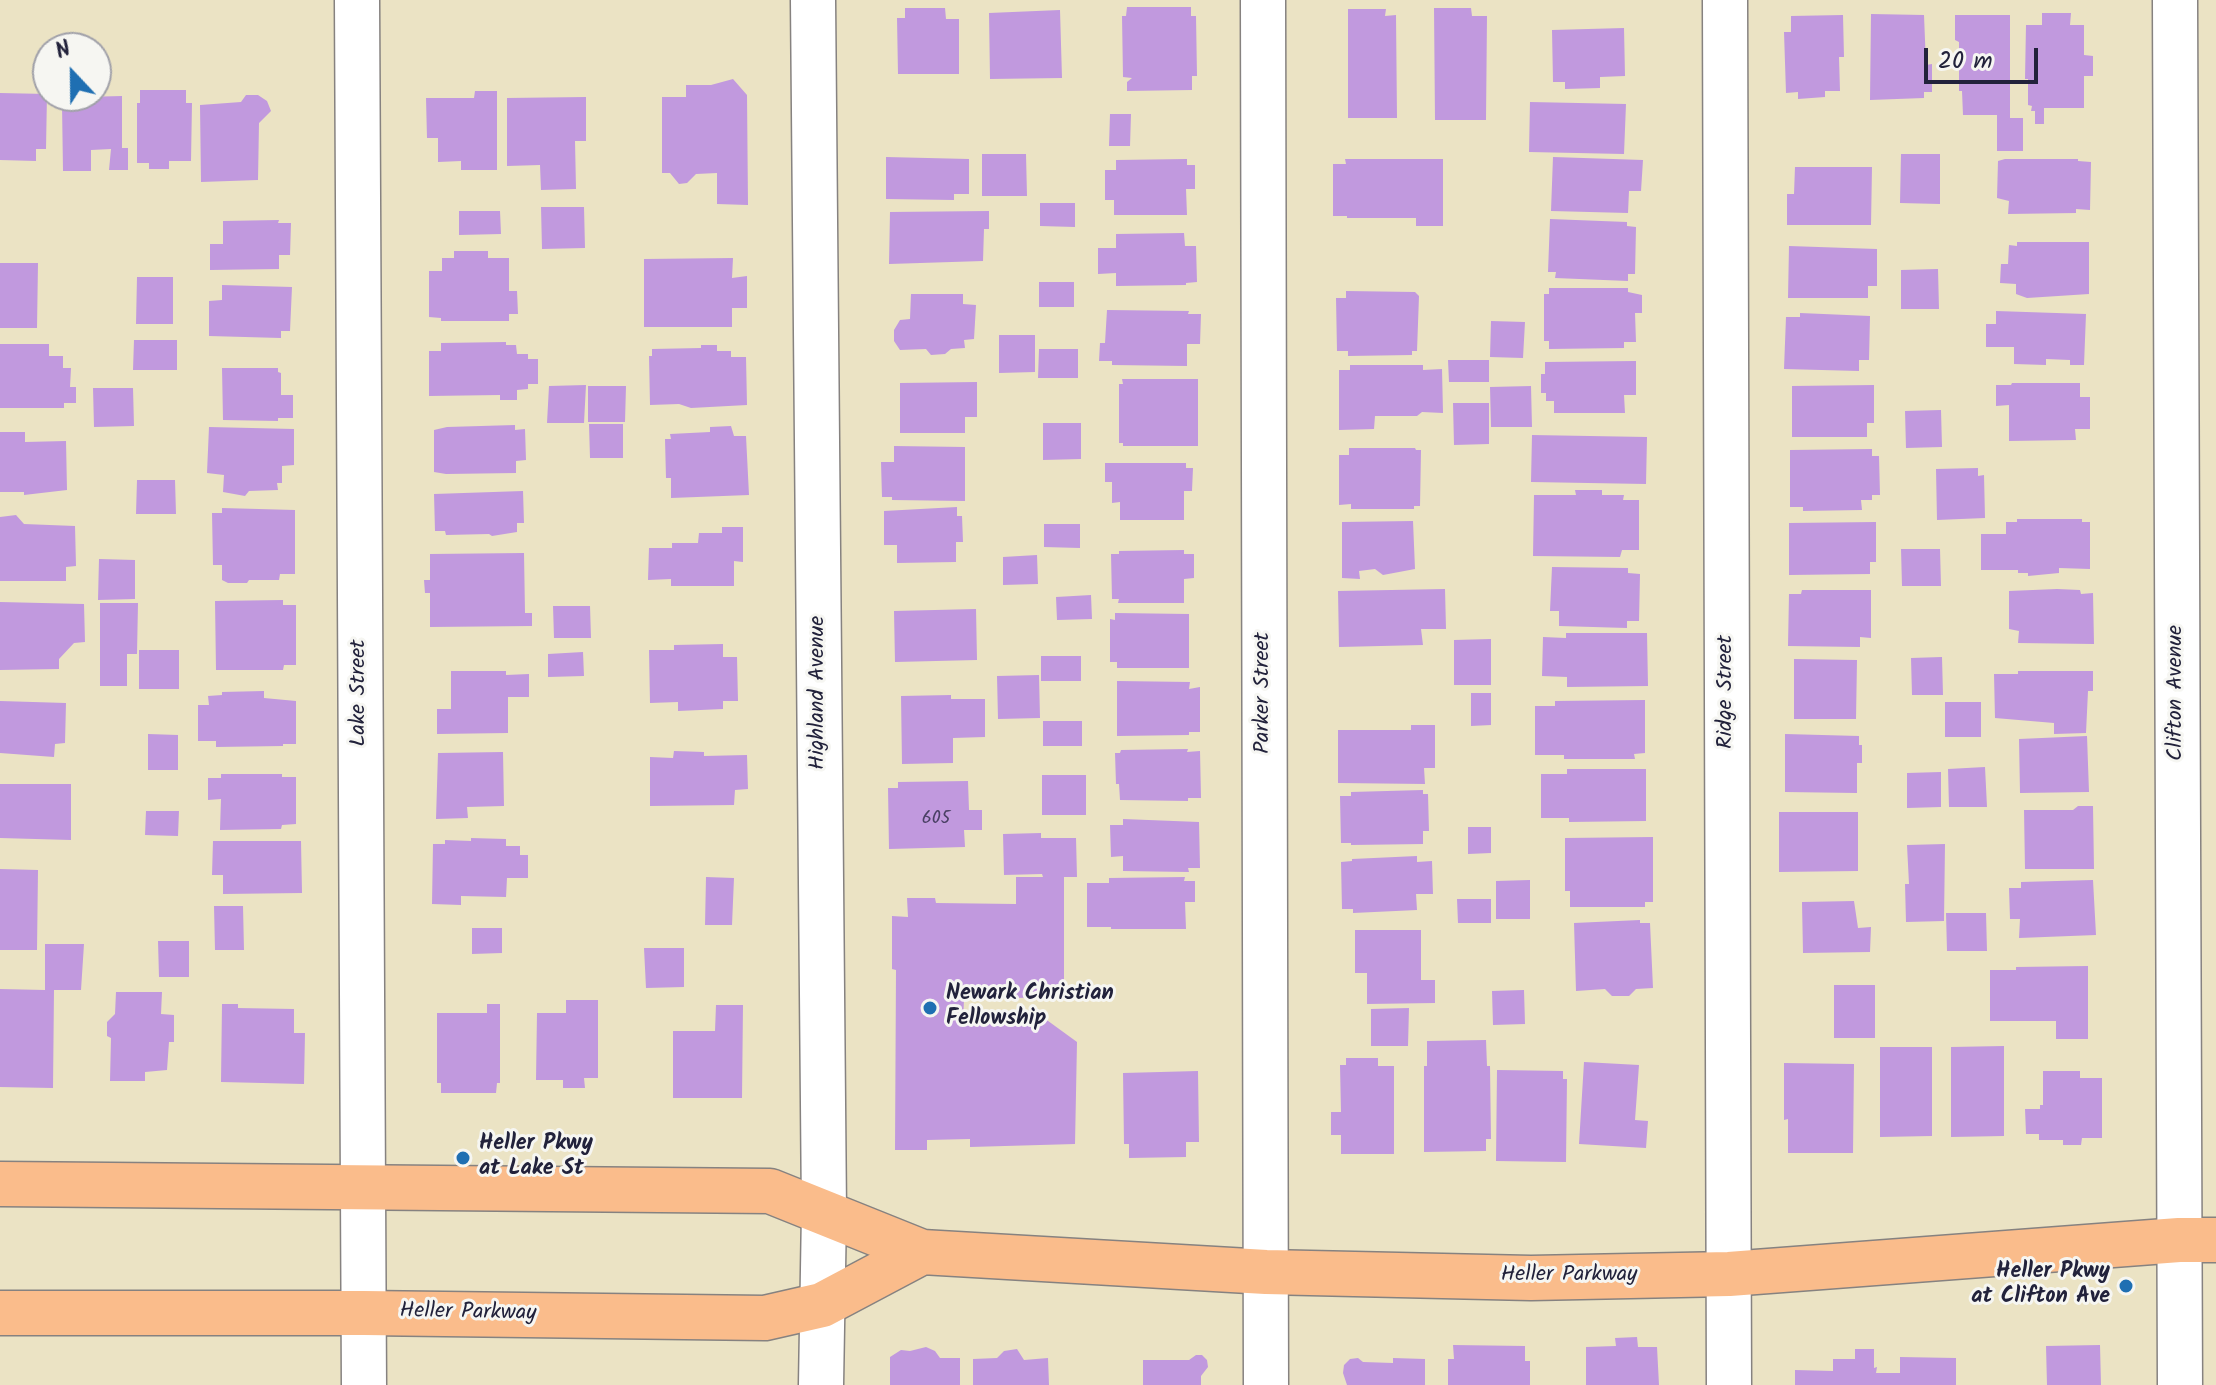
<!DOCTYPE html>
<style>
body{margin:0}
#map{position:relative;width:2216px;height:1385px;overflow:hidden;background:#ebe3c4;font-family:Kalam,sans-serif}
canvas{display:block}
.north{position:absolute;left:32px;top:32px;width:80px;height:80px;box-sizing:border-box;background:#f6f6f2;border:2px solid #a1a1a9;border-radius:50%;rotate:338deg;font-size:22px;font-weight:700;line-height:32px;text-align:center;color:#22223b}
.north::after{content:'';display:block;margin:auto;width:28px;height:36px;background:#1f6fb2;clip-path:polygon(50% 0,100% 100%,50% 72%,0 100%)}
.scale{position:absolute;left:1924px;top:48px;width:114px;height:36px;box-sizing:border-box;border:4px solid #22223b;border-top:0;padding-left:10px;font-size:24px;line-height:28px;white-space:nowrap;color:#22223b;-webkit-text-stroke:6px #f6f6f2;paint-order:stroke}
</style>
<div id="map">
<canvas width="2216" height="1385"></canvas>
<div class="north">N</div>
<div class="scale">20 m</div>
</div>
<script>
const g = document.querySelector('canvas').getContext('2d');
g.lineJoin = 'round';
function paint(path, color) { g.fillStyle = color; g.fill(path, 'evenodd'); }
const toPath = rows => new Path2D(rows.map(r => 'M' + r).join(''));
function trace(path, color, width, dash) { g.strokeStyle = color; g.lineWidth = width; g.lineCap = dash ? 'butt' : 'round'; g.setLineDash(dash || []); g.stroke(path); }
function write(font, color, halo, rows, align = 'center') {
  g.font = font + ' Kalam,sans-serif'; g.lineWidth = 6; g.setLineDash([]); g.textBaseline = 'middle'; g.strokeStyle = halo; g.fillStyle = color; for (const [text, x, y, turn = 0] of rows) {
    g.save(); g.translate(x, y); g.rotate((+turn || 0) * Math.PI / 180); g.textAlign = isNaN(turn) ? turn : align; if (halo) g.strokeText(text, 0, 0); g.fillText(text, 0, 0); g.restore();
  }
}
paint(toPath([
 [1127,7,1191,7,1191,16,1196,16,1197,76,1192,76,1192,90,1127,91,1127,82,1132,78,1123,77,1122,16,1126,16],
 [905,8,945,8,946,19,959,19,959,74,898,74,897,18,905,18],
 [1434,8,1471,8,1472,16,1487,16,1486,120,1435,120],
 [1348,9,1386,9,1385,16,1396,15,1397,118,1348,118],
 [1060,10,1062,78,990,79,989,13],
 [2042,13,2071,13,2070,25,2084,25,2084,55,2093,56,2093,76,2084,76,2084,108,2044,108,2044,124,2035,124,2035,111,2031,111,2032,106,2028,105,2028,79,2025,79,2026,25,2042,25],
 [1871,14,1924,15,1926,65,1932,64,1932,92,1924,92,1924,98,1870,100],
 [1843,15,1844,57,1839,57,1840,91,1825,91,1825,97,1798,99,1798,92,1786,93,1784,32,1791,32,1791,16],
 [1955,15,2010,15,2010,118,2023,118,2023,151,1997,151,1997,115,1963,115,1962,91,1959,91,1959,42,1955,40],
 [1624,28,1625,76,1600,77,1600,88,1565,89,1565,82,1553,82,1552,30],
 [733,79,747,95,748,205,717,204,717,173,696,174,687,183,679,184,670,173,662,173,662,97,686,97,686,85,711,85],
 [140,90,186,90,186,103,192,103,191,161,169,161,169,169,149,169,149,163,137,163,137,103,140,103],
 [475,91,497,91,497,170,461,170,461,161,438,162,438,138,427,138,426,98,474,98],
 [0,93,47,94,46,149,36,149,36,161,0,160],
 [246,95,258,95,267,101,271,111,259,123,258,180,201,182,200,105,241,102],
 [122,96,122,148,128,148,128,170,109,170,111,149,91,150,91,171,63,171,62,104,83,104,84,97],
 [586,97,586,141,575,141,576,189,541,190,540,165,507,166,507,98],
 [1530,102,1626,104,1624,154,1529,152],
 [1110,114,1131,114,1130,146,1109,146],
 [982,154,1026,154,1027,196,982,196],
 [1901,154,1940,154,1940,204,1900,203],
 [886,157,969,159,969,194,954,194,954,200,886,199],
 [1553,157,1643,160,1641,191,1629,191,1628,213,1551,211],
 [1187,159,1187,165,1195,165,1195,189,1186,189,1187,215,1114,215,1114,200,1105,200,1105,170,1116,170,1116,160],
 [1345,159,1443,159,1443,226,1416,226,1416,218,1347,218,1347,216,1333,216,1333,164,1346,164],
 [2005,159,2078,159,2078,161,2091,162,2090,210,2076,209,2076,213,2008,214,2009,201,1997,198,1998,161],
 [1795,167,1872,167,1871,225,1787,225,1787,194,1794,194],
 [1040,203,1075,203,1075,227,1040,226],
 [541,207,584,207,585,248,542,249],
 [459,211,500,211,501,234,459,235],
 [989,211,989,229,984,229,983,261,889,264,890,212],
 [1550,219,1627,222,1627,226,1636,227,1635,274,1628,274,1628,281,1555,278,1556,272,1548,272],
 [279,220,278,223,291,223,290,255,279,255,279,269,210,270,210,244,223,244,223,221],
 [1184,233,1185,246,1196,246,1197,282,1186,283,1186,285,1116,286,1116,273,1098,274,1098,248,1116,248,1116,234],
 [2017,242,2089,242,2089,294,2027,298,2016,294,2016,284,2000,283,2001,264,2008,264,2009,245,2017,246],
 [1789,246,1877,249,1877,286,1868,286,1868,298,1788,298],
 [454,251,488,251,488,258,509,258,509,291,517,291,518,314,509,314,509,321,441,321,441,318,429,317,429,271,442,271,442,258,454,258],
 [733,258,732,278,747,276,747,308,732,308,732,327,644,327,644,259],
 [0,263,38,263,37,328,0,328],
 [1938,269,1939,309,1901,309,1901,270],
 [137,277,173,277,173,324,136,324],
 [1039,282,1074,282,1074,307,1039,307],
 [222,285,292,287,290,331,281,331,281,338,209,336,209,301,222,300],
 [1549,288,1628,288,1628,292,1642,295,1642,313,1635,313,1636,342,1624,342,1624,348,1549,349,1549,341,1544,341,1544,294,1549,294],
 [1346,291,1415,292,1419,296,1417,351,1412,351,1412,355,1348,356,1348,351,1337,351,1336,298,1346,298],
 [911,294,963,294,963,304,976,305,974,339,964,340,965,348,951,349,945,354,931,355,926,349,900,350,894,341,894,330,900,320,910,319],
 [1107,310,1189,311,1188,314,1201,314,1200,344,1187,344,1187,366,1112,365,1112,361,1099,361,1100,343,1105,343],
 [1996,311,2086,314,2084,365,2070,365,2070,360,2046,359,2046,365,2014,364,2014,347,1986,347,1986,324,1996,324],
 [1800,313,1870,316,1869,360,1859,360,1859,371,1784,369,1786,317,1800,317],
 [1491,321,1525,322,1523,358,1490,357],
 [999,335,1035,335,1035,372,999,373],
 [134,340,177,340,177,370,133,370],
 [506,342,506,345,516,345,517,354,528,354,528,359,538,359,538,384,528,384,528,389,517,390,517,400,500,400,500,395,429,396,429,351,441,351,441,343],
 [0,344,49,344,49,356,63,356,63,368,71,368,70,387,76,387,76,403,64,403,64,408,0,408],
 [701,345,717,345,717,351,731,351,731,357,746,357,747,405,691,408,679,404,650,405,649,356,652,356,652,349,701,348],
 [1039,349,1078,349,1078,378,1038,378],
 [1448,360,1489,360,1489,382,1449,382],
 [1636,361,1636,395,1624,395,1625,413,1554,413,1554,401,1546,401,1546,393,1541,393,1541,374,1545,374,1545,362],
 [1350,365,1423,365,1423,370,1442,369,1443,413,1422,412,1417,416,1375,416,1374,429,1339,430,1339,370,1350,370],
 [222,368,278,368,278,372,281,373,281,395,293,395,293,418,278,418,278,421,223,420],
 [1122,379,1198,379,1198,446,1123,446,1123,443,1119,443,1119,384,1123,384],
 [977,382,977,417,965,417,965,433,900,433,900,383],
 [2012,383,2080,383,2080,397,2090,397,2090,429,2075,429,2076,440,2009,441,2009,405,1996,406,1996,385,2011,385],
 [586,385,584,423,547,423,549,386],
 [1874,385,1874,423,1867,423,1867,437,1792,437,1792,386],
 [588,386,626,386,625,422,588,422],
 [1531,386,1532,427,1491,427,1490,387],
 [93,388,133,388,134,426,94,427],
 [1453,403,1489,403,1489,444,1454,445],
 [1941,410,1942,447,1906,448,1905,411],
 [1043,423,1081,423,1081,459,1043,460],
 [589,424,623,424,623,458,590,458],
 [515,425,515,430,525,429,526,460,516,461,516,473,446,474,434,472,434,430,447,427],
 [731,426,734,436,746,436,749,495,671,498,671,478,666,478,665,439,671,439,670,434,710,432,710,427],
 [209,427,294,429,294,465,282,466,282,483,277,483,278,490,249,491,245,496,223,492,224,475,207,473],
 [0,432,25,432,25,442,66,441,67,490,24,495,24,492,0,492],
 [1532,435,1647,437,1646,484,1531,482],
 [894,446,965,447,965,501,892,500,892,497,882,497,881,462,894,462],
 [1349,448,1415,448,1416,450,1421,450,1420,506,1414,506,1414,509,1351,509,1351,504,1339,505,1339,455,1349,455],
 [1872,449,1872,456,1879,456,1880,495,1872,495,1872,500,1861,500,1862,510,1803,511,1803,507,1790,507,1790,450],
 [1105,463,1186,463,1186,468,1193,468,1192,491,1184,491,1184,520,1120,520,1120,502,1112,503,1112,482,1105,482],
 [1978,468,1978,476,1984,475,1985,518,1937,520,1936,469],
 [137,480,175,480,176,514,136,514],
 [1575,490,1602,490,1602,495,1624,495,1623,500,1639,500,1639,550,1622,550,1620,557,1533,556,1534,495,1576,495],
 [523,491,524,523,517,523,517,532,492,536,489,534,446,535,445,531,435,531,434,494],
 [957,507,957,516,962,516,963,542,956,542,956,562,897,563,897,545,884,545,884,511],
 [222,508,295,510,295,574,280,574,279,580,249,580,247,583,228,583,222,580,222,565,213,565,212,513,222,513],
 [16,515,24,524,75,526,76,566,66,567,66,581,0,581,0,517],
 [2017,519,2082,519,2082,522,2090,522,2090,569,2059,568,2059,573,2028,576,2028,573,2018,573,2018,570,1981,570,1981,534,2006,534,2006,522,2017,522],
 [1413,521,1415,569,1383,575,1375,569,1359,571,1360,579,1342,578,1342,522],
 [1876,522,1876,562,1870,562,1870,574,1789,575,1789,523],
 [1044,524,1080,524,1080,548,1044,547],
 [722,527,743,527,743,562,734,561,734,586,671,586,671,579,648,580,649,548,672,548,672,543,698,543,699,533,722,533],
 [1901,549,1940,549,1941,586,1902,586],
 [1184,550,1184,554,1194,554,1194,578,1184,579,1184,603,1118,603,1119,599,1112,599,1111,554,1119,554,1119,551],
 [524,553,525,613,532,613,532,626,430,627,430,593,425,593,424,580,430,580,430,554],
 [1037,555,1038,584,1003,585,1003,557],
 [99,559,135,560,135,599,98,600],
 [1552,567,1628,568,1628,573,1640,574,1639,621,1627,621,1627,628,1559,626,1559,611,1550,611],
 [1445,589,1446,629,1421,629,1423,645,1339,647,1338,591],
 [2057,589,2080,590,2081,594,2093,593,2094,644,2018,643,2019,631,2009,629,2009,591],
 [1802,590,1871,590,1871,638,1860,637,1860,647,1788,646,1789,594,1801,594],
 [1091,595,1092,619,1057,620,1056,597],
 [283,600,283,605,296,605,296,665,284,665,283,670,216,670,215,601],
 [0,602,84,604,85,642,74,643,59,659,59,669,0,670],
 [100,603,138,603,137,654,127,654,127,686,100,686],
 [553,606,590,606,591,638,554,638],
 [976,609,977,660,895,662,894,611],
 [1115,613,1189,614,1189,668,1117,668,1117,662,1110,662,1110,619,1115,620],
 [1566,633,1647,633,1648,686,1567,687,1567,677,1542,676,1543,637,1566,638],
 [1491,639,1491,685,1454,685,1454,640],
 [723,644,723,657,737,657,738,701,723,701,723,709,678,711,678,702,650,703,649,650,674,650,674,645],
 [139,650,179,650,179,689,139,689],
 [583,652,584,676,548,677,548,654],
 [1041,656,1081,656,1081,681,1041,681],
 [1942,657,1943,695,1912,695,1911,658],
 [1794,659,1857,660,1856,719,1794,719],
 [451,671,506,671,506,675,529,674,529,697,508,697,508,733,437,734,437,709,451,709],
 [2018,671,2093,671,2093,691,2088,691,2086,733,2054,734,2054,723,1995,718,1994,674,2018,674],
 [1039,675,1040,718,998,719,997,676],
 [1117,681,1190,682,1189,689,1200,687,1200,732,1189,732,1189,735,1117,736],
 [264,691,264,698,296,701,296,744,283,744,283,746,216,747,216,741,198,741,198,705,209,705,208,696,222,695,222,692],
 [1471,693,1491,693,1491,725,1471,726],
 [951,695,951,699,985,699,985,737,953,738,953,763,902,764,901,696],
 [1645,700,1645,753,1634,754,1635,759,1564,759,1564,755,1535,755,1535,706,1555,706,1555,701],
 [0,701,66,703,65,743,55,744,54,757,0,753],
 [1945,702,1981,702,1981,737,1945,737],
 [1043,721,1082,721,1082,746,1043,746],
 [1411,725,1435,725,1435,768,1424,768,1425,784,1338,783,1338,730,1411,730],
 [148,734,178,735,178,770,148,770],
 [1785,734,1859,736,1859,745,1862,745,1862,763,1857,763,1857,793,1785,792],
 [2087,736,2089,792,2020,793,2019,739],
 [1188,749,1187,752,1200,751,1201,798,1188,798,1188,801,1120,800,1119,784,1116,784,1115,753,1120,753,1121,750],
 [674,751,704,752,704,756,747,755,748,789,735,790,734,805,650,806,650,757,673,758],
 [503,752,504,806,467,807,468,818,436,819,438,753],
 [1985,767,1987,807,1949,807,1948,769],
 [1567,769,1646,769,1646,821,1569,822,1569,818,1541,818,1541,774,1567,774],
 [1941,772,1941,807,1907,808,1907,773],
 [221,774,282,774,282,777,296,777,296,824,282,825,281,829,220,830,221,799,208,800,208,778,221,778],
 [1042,775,1086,775,1086,815,1042,815],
 [968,781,969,810,982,810,982,830,964,830,965,847,889,849,888,788,898,788,898,782],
 [0,784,71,784,71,840,0,838],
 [1423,790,1423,794,1428,794,1429,831,1423,831,1423,844,1351,845,1351,843,1341,843,1340,796,1351,796,1351,792],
 [2078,806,2093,806,2094,869,2025,869,2024,810,2073,810],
 [146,811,179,811,178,836,145,835],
 [1779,812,1858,812,1858,871,1779,872],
 [1123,819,1199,822,1200,868,1188,868,1189,872,1123,871,1123,856,1111,857,1110,825,1123,825],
 [1468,827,1491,827,1491,853,1468,854],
 [1041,833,1041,838,1076,838,1077,877,1064,877,1064,997,964,999,963,1023,1044,1018,1077,1042,1075,1144,970,1147,970,1139,927,1140,927,1150,895,1150,896,970,892,969,892,916,908,917,907,898,935,898,936,903,1016,904,1016,877,1043,877,1042,874,1004,875,1003,834],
 [1653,837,1653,902,1645,902,1645,907,1570,907,1570,891,1565,891,1565,838],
 [471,838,506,839,506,846,520,846,520,855,528,855,528,878,507,878,506,897,461,896,461,905,432,904,433,844,445,844,445,840,471,841],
 [213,841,301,841,302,893,223,894,223,875,212,875],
 [1945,844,1944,921,1906,922,1905,884,1909,884,1907,845],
 [1417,856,1417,862,1432,861,1433,894,1416,894,1417,910,1353,913,1353,909,1342,909,1341,862,1352,861,1352,859],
 [0,869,38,870,37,950,0,950],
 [706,877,734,878,732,925,705,925],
 [1185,877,1184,881,1195,881,1195,902,1185,902,1186,929,1111,929,1111,927,1087,927,1087,883,1109,883,1109,878],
 [1530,880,1530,919,1496,919,1496,881],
 [2093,880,2096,935,2019,938,2020,919,2010,919,2009,888,2021,888,2021,882],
 [1457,899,1491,899,1491,923,1458,923],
 [1854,901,1858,928,1871,927,1870,952,1803,953,1802,902],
 [214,906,243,906,244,950,215,950],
 [1946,913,1986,913,1987,951,1947,951],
 [1640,920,1640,923,1650,923,1653,988,1636,989,1629,996,1612,996,1605,989,1576,991,1574,923],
 [472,928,502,928,502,953,472,954],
 [1355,930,1421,930,1421,980,1435,980,1435,1003,1367,1004,1367,973,1355,973],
 [158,941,189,941,189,977,159,977],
 [45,944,84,944,81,990,54,990,53,1088,0,1087,0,989,45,990],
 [644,948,684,948,684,987,646,988],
 [2088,966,2088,1039,2056,1039,2056,1021,1990,1021,1990,970,2016,970,2016,967],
 [1834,985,1875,985,1875,1038,1834,1038],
 [1524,990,1525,1024,1493,1025,1492,991],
 [116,992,162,992,161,1014,174,1015,174,1042,169,1042,167,1070,145,1072,145,1081,110,1081,111,1038,107,1036,107,1022,115,1014],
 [566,1000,598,1000,598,1078,584,1078,585,1088,563,1088,563,1080,536,1080,537,1013,566,1013],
 [222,1004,238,1004,238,1008,294,1009,294,1033,305,1033,304,1084,221,1082],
 [487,1004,500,1004,500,1083,497,1083,496,1093,441,1093,441,1083,437,1083,437,1013,487,1013],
 [716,1005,743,1005,742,1098,673,1098,673,1031,715,1031],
 [1409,1008,1408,1046,1371,1046,1371,1009],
 [1486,1040,1487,1066,1490,1066,1491,1139,1486,1139,1486,1151,1424,1152,1424,1066,1427,1066,1427,1041],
 [2004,1046,2004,1136,1951,1137,1951,1047],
 [1880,1047,1932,1047,1932,1136,1880,1137],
 [1346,1058,1378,1058,1378,1066,1394,1066,1394,1154,1341,1154,1341,1135,1331,1135,1331,1112,1341,1112,1340,1065,1346,1065],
 [1584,1062,1639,1065,1635,1120,1648,1121,1646,1148,1579,1144],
 [1784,1063,1854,1064,1853,1153,1788,1153,1788,1119,1784,1120],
 [1497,1070,1563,1071,1563,1079,1567,1079,1566,1162,1496,1161],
 [1198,1071,1199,1142,1186,1142,1186,1157,1129,1158,1129,1144,1124,1144,1123,1073],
 [2043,1071,2080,1071,2080,1078,2102,1078,2102,1138,2082,1138,2081,1145,2063,1145,2063,1140,2039,1140,2039,1134,2026,1134,2025,1109,2040,1109,2040,1105,2043,1105],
 [1637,1337,1638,1347,1657,1347,1659,1385,1586,1385,1586,1347,1616,1346,1615,1338],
 [1453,1345,1525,1346,1525,1361,1530,1361,1530,1385,1448,1385,1448,1359,1454,1359],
 [2100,1345,2101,1385,2047,1385,2046,1346],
 [926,1347,935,1351,940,1358,960,1358,960,1385,890,1385,890,1357,901,1350,910,1351],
 [1017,1349,1024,1360,1048,1358,1049,1385,973,1385,973,1359,997,1358,1004,1351],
 [1855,1349,1874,1349,1874,1368,1877,1367,1876,1373,1900,1373,1900,1357,1956,1358,1956,1385,1795,1385,1795,1370,1833,1371,1833,1359,1855,1359],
 [1196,1355,1202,1355,1207,1360,1208,1367,1201,1376,1201,1385,1143,1385,1143,1360,1189,1360],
 [1358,1358,1363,1362,1393,1363,1393,1358,1425,1359,1425,1385,1347,1385,1343,1373,1344,1365,1350,1359]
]), '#c199de');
const minor = toPath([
 [357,0,364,1385],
 [813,0,824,1212,821,1385],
 [1263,0,1266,1385],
 [1725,0,1729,1385],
 [2175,0,2180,1385]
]);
const major = toPath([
 [0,1184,770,1191,922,1252,1266,1272,1531,1278,1729,1274,2179,1240,2216,1240],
 [0,1313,364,1313,765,1318,822,1305,922,1252]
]);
trace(minor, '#868280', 47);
trace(major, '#868280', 47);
trace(minor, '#fff', 44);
trace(major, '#fabc8b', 44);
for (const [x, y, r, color] of [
 [930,1008,8,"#1f6fb2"],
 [463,1158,8,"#1f6fb2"],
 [2126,1286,8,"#1f6fb2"]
]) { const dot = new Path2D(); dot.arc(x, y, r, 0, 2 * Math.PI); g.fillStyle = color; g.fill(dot); trace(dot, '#f6f6f2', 3); }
write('18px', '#4a4064', null, [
 ["605",936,820]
]);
write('22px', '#22223b', '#f6f6f2', [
 ["Ridge Street",1727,692,-90],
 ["Lake Street",360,693,-90],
 ["Highland Avenue",819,693,-90],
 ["Parker Street",1264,693,-90],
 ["Clifton Avenue",2177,693,-90],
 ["Heller Parkway",1569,1276],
 ["Heller Parkway",468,1314,1]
]);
write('bold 22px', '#22223b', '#f6f6f2', [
 ["Newark Christian",946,995],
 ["Fellowship",946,1020],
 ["Heller Pkwy",479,1145],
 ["at Lake St",479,1170],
 ["Heller Pkwy",2110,1273,"right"],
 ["at Clifton Ave",2110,1298,"right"]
], 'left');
</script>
